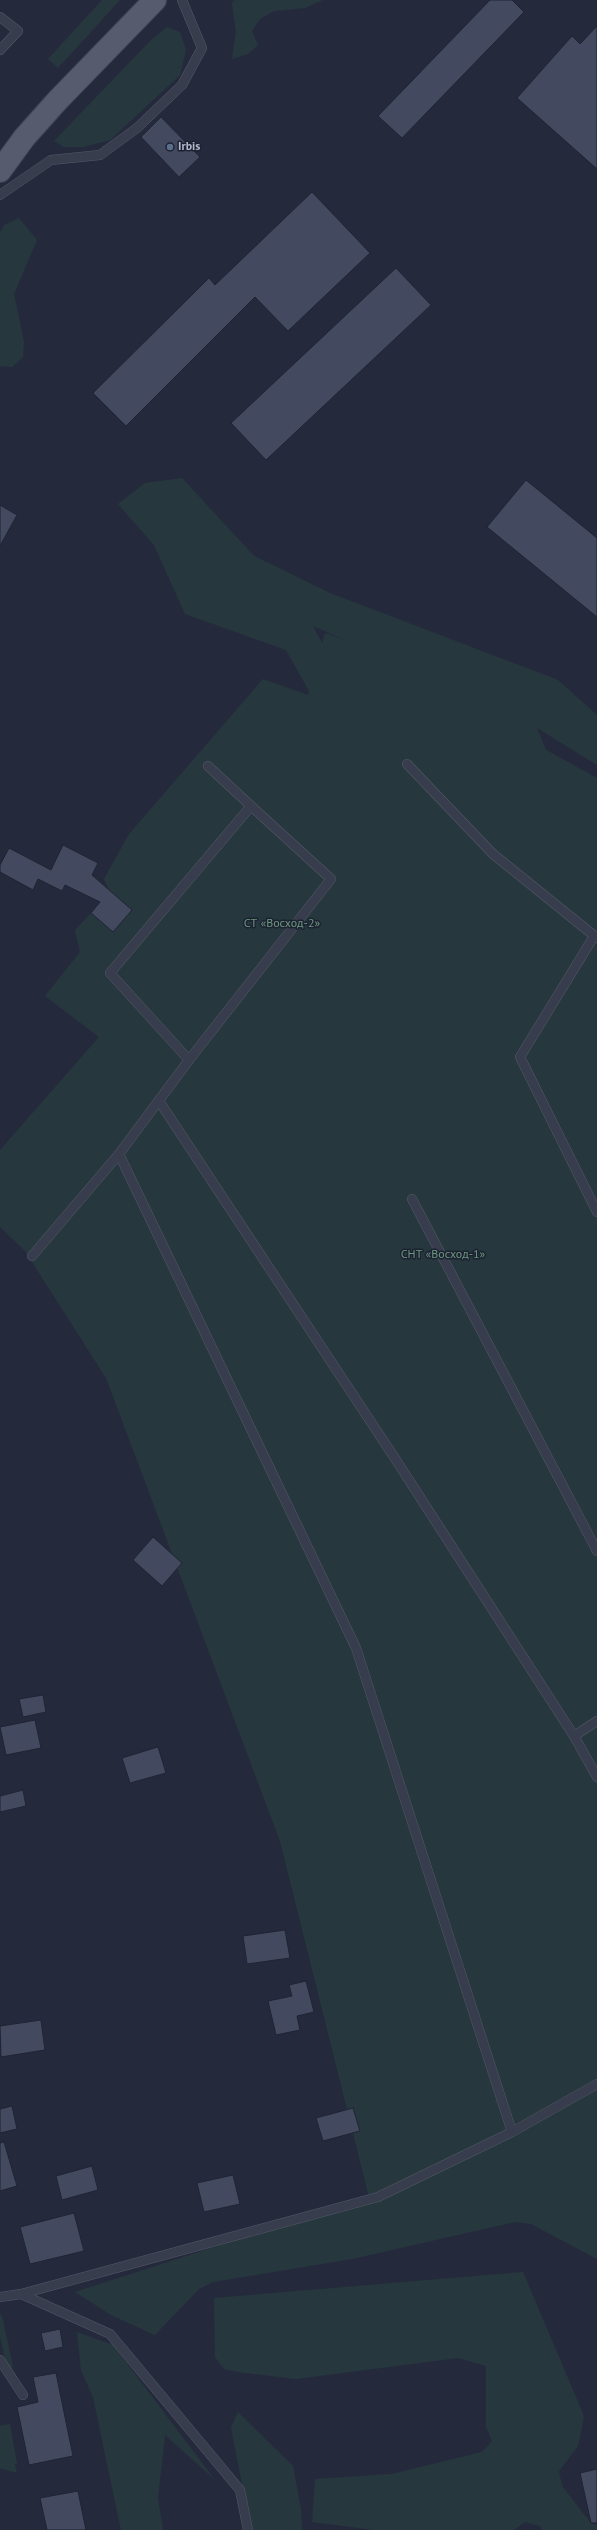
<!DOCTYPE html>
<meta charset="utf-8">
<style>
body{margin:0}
canvas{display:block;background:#242a3c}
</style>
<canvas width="597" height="2530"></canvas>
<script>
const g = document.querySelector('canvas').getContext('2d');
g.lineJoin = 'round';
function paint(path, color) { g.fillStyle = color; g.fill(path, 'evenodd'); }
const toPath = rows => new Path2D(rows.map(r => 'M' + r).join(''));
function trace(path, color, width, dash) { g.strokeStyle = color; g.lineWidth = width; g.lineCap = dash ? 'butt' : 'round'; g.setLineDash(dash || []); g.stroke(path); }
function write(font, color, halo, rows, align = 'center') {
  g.font = font + ' "PT Sans",sans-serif'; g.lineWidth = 3; g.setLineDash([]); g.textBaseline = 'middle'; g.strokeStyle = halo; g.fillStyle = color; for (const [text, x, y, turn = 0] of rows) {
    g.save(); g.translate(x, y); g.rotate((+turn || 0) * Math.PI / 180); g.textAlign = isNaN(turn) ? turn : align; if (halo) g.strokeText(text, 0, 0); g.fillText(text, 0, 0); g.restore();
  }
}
paint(toPath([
 [102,0,120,0,58,68,48,59],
 [235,0,323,0,305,8,274,11,260,19,252,31,258,45,248,54,232,59,236,32,232,3],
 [167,27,180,32,186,50,180,75,110,140,83,147,64,147,54,141,150,41],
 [19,218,37,240,14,294,24,342,23,357,12,367,0,366,0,232,4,225],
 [182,478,254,556,330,593,558,680,597,715,597,765,537,728,546,750,597,778,597,2259,531,2224,515,2222,352,2259,213,2282,199,2289,155,2335,111,2315,75,2292,369,2197,280,1841,106,1378,25,1251,0,1227,0,1150,99,1037,45,996,80,952,75,930,110,893,104,879,129,834,263,679,308,695,309,691,286,650,185,614,154,545,118,504,145,483],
 [313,626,345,640,325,633,322,643],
 [523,2272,584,2416,578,2446,559,2471,562,2486,590,2522,597,2525,597,2530,542,2530,540,2526,525,2522,514,2530,374,2530,312,2522,315,2479,392,2474,482,2452,492,2441,486,2427,486,2366,458,2358,296,2379,238,2372,224,2369,215,2357,214,2298],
 [0,2315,2,2316,13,2367,7,2368,0,2337],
 [77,2332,113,2345,215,2480,165,2435,158,2498,163,2530,121,2530,93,2397,81,2370],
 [238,2412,293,2466,301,2510,302,2530,251,2530,231,2427],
 [10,2424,17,2464,15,2464,17,2473,0,2468,0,2426]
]), '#26373e');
const building = toPath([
 [490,0,512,0,524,12,402,138,378,116,490,0],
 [597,26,597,169,517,98,572,36,580,44,597,26],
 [161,117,200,157,179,177,141,137,161,117],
 [312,192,370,253,288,331,255,297,126,426,93,393,209,278,215,285,312,192],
 [396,268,431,305,266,460,231,423,396,268],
 [526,480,597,538,597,617,487,527,526,480],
 [0,505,17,515,0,546,0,505],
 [63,845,98,863,92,875,132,910,113,932,91,913,100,902,65,885,62,891,38,879,33,890,0,872,0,865,9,848,51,870,63,845],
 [153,1537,182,1563,162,1586,133,1560,153,1537],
 [43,1695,46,1712,23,1717,19,1699,43,1695],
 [35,1720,41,1748,6,1755,0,1727,35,1720],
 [158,1747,166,1773,130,1783,122,1758,158,1747],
 [23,1790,26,1806,0,1812,0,1796,23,1790],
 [285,1930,290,1958,247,1964,243,1936,285,1930],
 [306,1981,314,2012,297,2016,300,2030,276,2035,268,2001,292,1996,289,1985,306,1981],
 [41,2020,45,2050,1,2057,0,2026,41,2020],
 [12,2106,17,2129,0,2133,0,2109,12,2106],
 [353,2108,360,2131,323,2141,316,2118,353,2108],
 [4,2142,17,2186,0,2191,0,2143,4,2142],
 [92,2166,98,2190,62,2200,56,2176,92,2166],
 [233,2175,240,2204,204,2212,197,2183,233,2175],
 [74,2213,84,2251,30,2264,20,2227,74,2213],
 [60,2329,63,2347,45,2351,41,2333,60,2329],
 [56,2373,73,2456,29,2465,17,2407,38,2402,33,2377,56,2373],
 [597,2469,597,2523,591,2523,580,2473,597,2469],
 [78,2491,86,2530,47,2530,40,2498,78,2491]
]);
paint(building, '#43495e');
trace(building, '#1f2434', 1);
const lane = toPath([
 [0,17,18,31,0,50],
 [0,195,51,160,100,155,137,128,182,85,202,48,182,0],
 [407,764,493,854,597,938],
 [208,766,251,806,110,973,189,1060,119,1154,356,1648,512,2132],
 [594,936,520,1057,597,1212],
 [189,1060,331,879,251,806],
 [159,1101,396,1460,574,1736,597,1721],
 [412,1199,597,1551],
 [32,1256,119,1154],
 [574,1736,597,1777],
 [21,2294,110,2334,240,2490,248,2530],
 [0,2297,21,2294,378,2197,512,2132,597,2084],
 [0,2360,23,2395]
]);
const primary = toPath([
 [0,171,24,138,57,101,155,0]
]);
trace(lane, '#535868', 10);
trace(primary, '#414656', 24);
trace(lane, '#383d4d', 9);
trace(primary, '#565b6d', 22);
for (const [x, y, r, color] of [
 [170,147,4,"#5c6f8a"]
]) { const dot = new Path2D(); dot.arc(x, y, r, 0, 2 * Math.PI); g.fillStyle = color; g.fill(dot); trace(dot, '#1d2232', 1.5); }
write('bold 12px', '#b3b8c8', '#1d2232', [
 ["Irbis",178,147]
], 'left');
write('12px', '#6b997d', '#1d2232', [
 ["СТ «Восход-2»",282,924],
 ["СНТ «Восход-1»",443,1255]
]);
</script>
